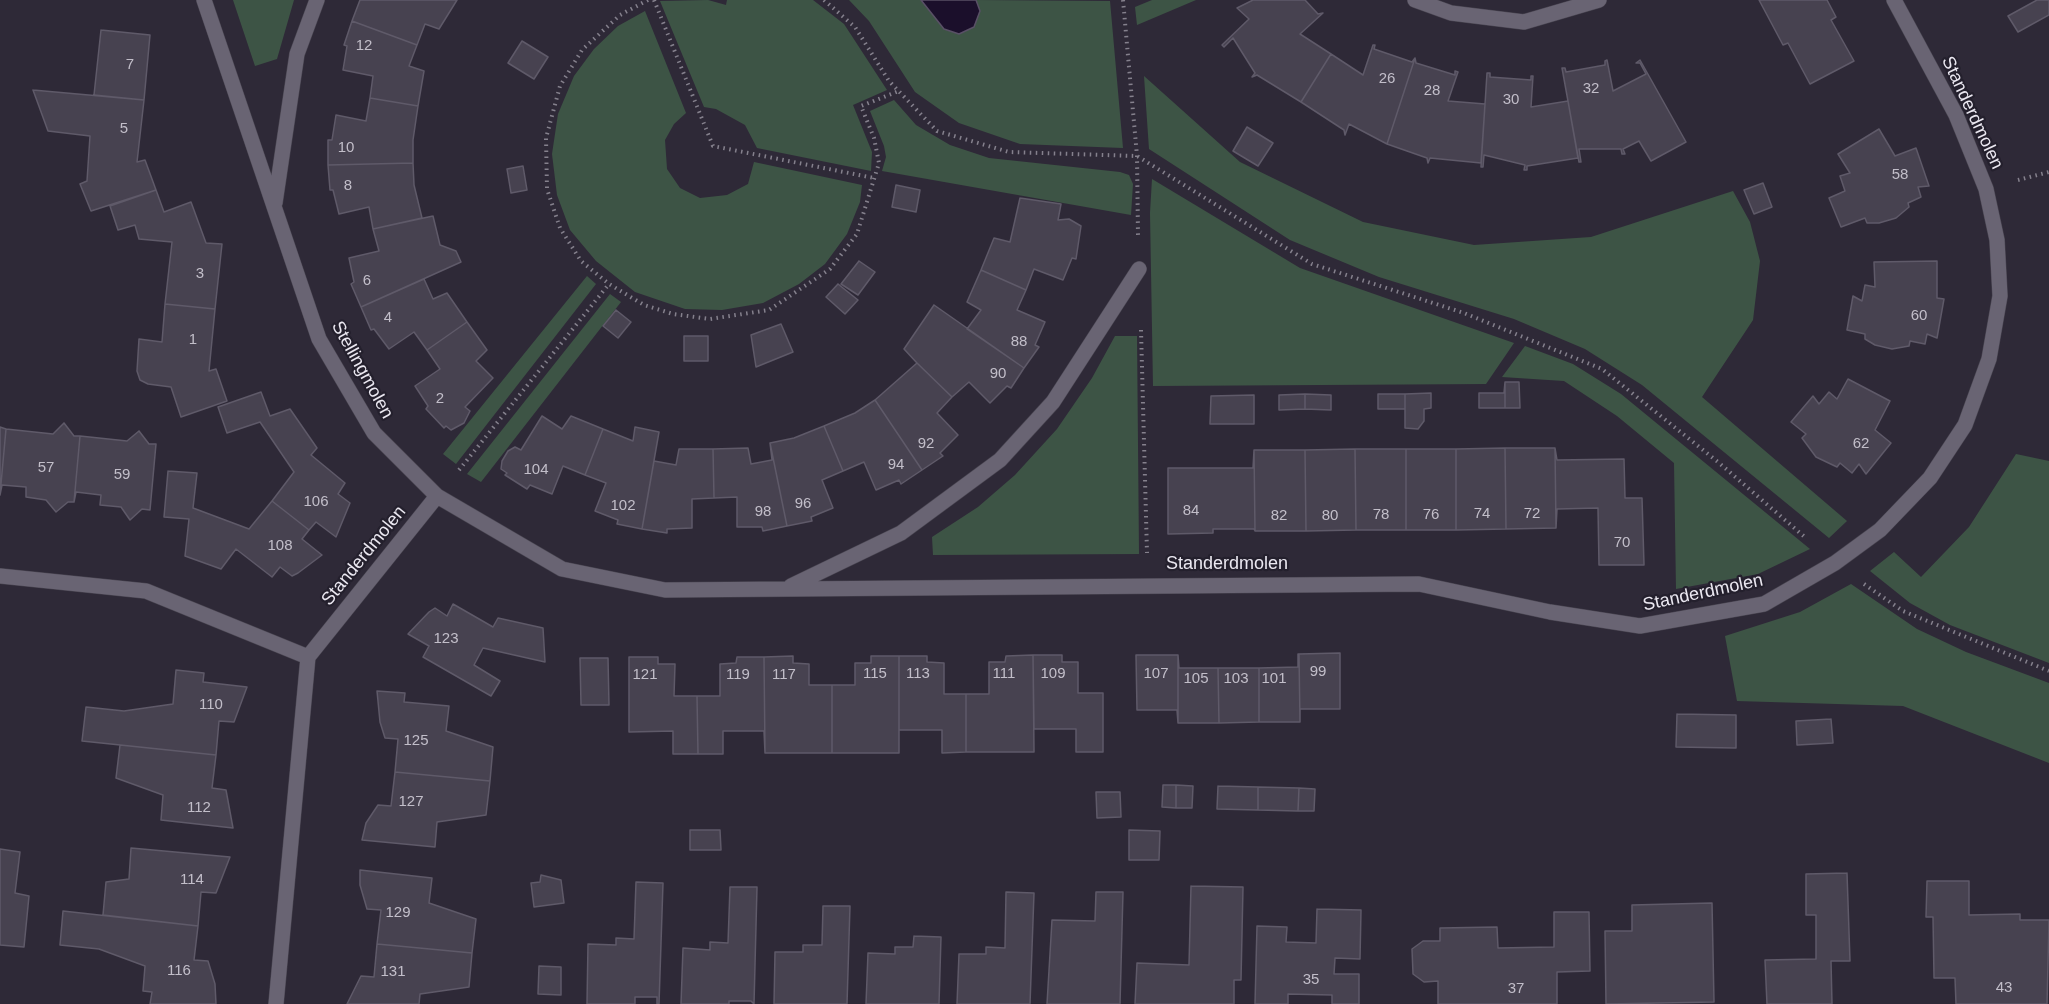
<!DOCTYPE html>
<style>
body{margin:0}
canvas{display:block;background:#2e2937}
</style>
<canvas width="2049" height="1004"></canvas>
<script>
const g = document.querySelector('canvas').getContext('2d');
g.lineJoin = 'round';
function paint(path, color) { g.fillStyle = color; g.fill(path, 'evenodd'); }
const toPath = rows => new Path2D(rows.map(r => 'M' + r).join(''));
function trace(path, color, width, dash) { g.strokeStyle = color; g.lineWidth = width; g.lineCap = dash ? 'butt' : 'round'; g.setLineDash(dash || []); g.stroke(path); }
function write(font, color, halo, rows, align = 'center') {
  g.font = font + ' Helvetica,sans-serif'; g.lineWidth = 4.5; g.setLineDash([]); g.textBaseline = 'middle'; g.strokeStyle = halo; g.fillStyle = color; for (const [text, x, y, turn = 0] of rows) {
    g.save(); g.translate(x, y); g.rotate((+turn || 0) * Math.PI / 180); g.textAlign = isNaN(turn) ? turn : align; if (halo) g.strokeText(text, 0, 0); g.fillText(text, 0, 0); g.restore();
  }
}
paint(toPath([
 [233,0,294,0,277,59,255,66],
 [708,0,726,5,727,0,813,0,844,24,887,90,853,105,872,152,871,171,757,148,745,125,716,109,704,107,660,1],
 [849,0,921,0,944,29,980,11,976,0,1110,1,1123,148,1020,144,959,123,915,92,869,21],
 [1152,0,1196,0,1137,25,1135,7],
 [645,11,686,113,674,124,665,140,667,169,680,188,700,198,727,195,748,184,754,162,862,185,860,202,847,234,825,264,799,284,763,303,722,310,685,309,635,292,596,261,570,230,557,195,552,154,558,114,574,76,594,49,618,26],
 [1144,76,1240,162,1363,222,1474,245,1591,237,1733,191,1750,222,1760,261,1753,320,1702,397,1847,521,1829,538,1642,385,1585,349,1514,319,1379,277,1290,240,1149,149],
 [894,100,916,125,950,145,989,158,1120,172,1129,175,1133,184,1131,215,882,171,886,157,884,146,870,111],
 [1152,179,1300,268,1514,343,1486,384,1153,386,1150,213],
 [587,276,596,284,456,464,443,454],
 [610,294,621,302,481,482,467,474],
 [1115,336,1137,336,1139,554,933,555,932,537,978,507,1015,475,1057,429,1092,378],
 [1525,346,1573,364,1621,394,1810,549,1758,574,1676,589,1674,463,1617,416,1564,381,1502,377],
 [2016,454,2049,461,2049,663,1950,625,1910,603,1870,571,1894,552,1921,577,1969,527],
 [1851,584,1917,629,1966,652,2049,683,2049,763,1903,706,1737,701,1725,636,1800,612]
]), '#3d5445');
const water = toPath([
 [921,0,976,0,980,11,974,27,959,34,944,29,921,0]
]);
paint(water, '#1b0f2b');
trace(water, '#595066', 1.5);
const building = toPath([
 [360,0,457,0,439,29,425,24,417,45,352,21,360,0],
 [1253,0,1305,0,1318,14,1323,13,1300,34,1331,54,1301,102,1257,75,1252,77,1255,73,1233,38,1224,47,1222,45,1249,19,1237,8,1253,0],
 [1759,0,1827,0,1836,17,1831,20,1854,61,1810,84,1788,43,1783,45,1759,0],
 [2037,0,2049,0,2049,15,2018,32,2008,16,2037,0],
 [352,21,417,45,409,66,424,71,418,106,370,98,373,76,343,70,347,46,344,45,352,21],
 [101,30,150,35,144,100,94,95,101,30],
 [522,41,548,57,534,79,508,63,522,41],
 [1373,45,1375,45,1374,49,1412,62,1415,58,1387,144,1349,124,1345,135,1344,130,1301,102,1331,54,1363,75,1373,45],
 [1415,58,1416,63,1455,75,1455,71,1458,72,1448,101,1485,104,1481,163,1430,158,1428,163,1427,158,1387,144,1415,58],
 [1607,60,1613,91,1646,74,1640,63,1636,63,1640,60,1686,142,1651,161,1639,141,1623,149,1625,154,1622,154,1621,149,1579,149,1581,162,1579,162,1562,68,1565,68,1566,72,1605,65,1605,61,1607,60],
 [1487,73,1490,73,1490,77,1531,80,1531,76,1533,76,1531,107,1568,101,1578,158,1527,166,1527,170,1524,170,1525,165,1484,155,1483,167,1481,167,1487,73],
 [33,90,144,100,137,162,145,160,156,190,91,211,80,184,87,181,90,136,48,131,33,90],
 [370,98,418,106,413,140,413,163,328,165,328,140,332,140,336,115,366,121,370,98],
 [1247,127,1273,143,1258,166,1233,151,1247,127],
 [1879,129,1895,156,1916,148,1929,186,1918,187,1921,197,1908,203,1909,207,1896,218,1879,223,1867,223,1865,218,1841,227,1829,198,1845,191,1840,176,1850,173,1838,154,1879,129],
 [413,163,414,185,422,218,373,229,369,207,339,214,333,190,330,190,328,165,413,163],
 [523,166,527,190,511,193,507,169,523,166],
 [1763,183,1772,207,1754,214,1744,190,1763,183],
 [896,185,920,190,916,212,892,207,896,185],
 [156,190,164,212,191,202,206,243,222,244,215,309,165,304,172,242,139,239,135,225,118,230,110,206,156,190],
 [1020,198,1061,204,1058,220,1069,219,1081,226,1076,259,1072,258,1063,280,1034,269,1026,290,981,270,994,238,1010,242,1020,198],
 [433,216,440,245,456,251,461,262,361,307,351,284,354,282,349,258,379,251,373,229,433,216],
 [859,261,875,272,858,295,841,284,859,261],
 [1937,261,1937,298,1944,299,1937,338,1927,334,1925,344,1910,341,1909,346,1892,349,1875,345,1865,339,1865,334,1847,330,1853,296,1862,301,1865,285,1875,287,1874,262,1937,261],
 [981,270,1026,290,1017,310,1045,322,1035,345,1039,347,1024,368,967,329,981,310,967,302,981,270],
 [424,279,433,299,447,293,467,322,427,350,414,332,389,349,374,329,371,330,361,307,424,279],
 [838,284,858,300,845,314,826,297,838,284],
 [165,304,215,309,209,371,216,369,227,401,181,417,171,387,148,384,140,380,137,371,139,339,162,342,165,304],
 [934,305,1024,368,1011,388,1007,386,990,403,969,382,952,397,917,363,904,349,934,305],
 [616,310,631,322,618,338,603,326,616,310],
 [467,322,487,350,476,361,493,378,465,407,470,411,464,423,451,430,446,426,444,428,426,409,428,406,415,386,440,369,427,350,467,322],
 [781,324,793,352,756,367,751,335,781,324],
 [684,336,708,336,708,361,684,361,684,336],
 [917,363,952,397,937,413,958,435,940,453,943,456,922,470,875,400,917,363],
 [1848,379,1890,401,1875,430,1891,443,1866,474,1859,464,1852,473,1840,463,1837,467,1816,457,1802,438,1806,434,1791,422,1813,396,1819,404,1829,392,1837,399,1848,379],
 [1505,382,1519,382,1520,408,1505,408,1505,382],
 [1505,382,1505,408,1479,408,1479,393,1504,393,1505,382],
 [261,392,270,416,290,409,317,448,311,455,345,483,338,494,350,503,336,537,316,522,309,530,272,501,294,472,260,422,227,433,218,407,261,392],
 [1431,393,1431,408,1424,409,1424,421,1418,429,1405,428,1405,394,1431,393],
 [1305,394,1331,395,1331,410,1305,409,1305,394],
 [1305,394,1305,409,1279,410,1279,395,1305,394],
 [1378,394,1405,394,1405,409,1378,409,1378,394],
 [1254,395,1254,424,1210,424,1211,396,1254,395],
 [875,400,922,470,901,484,899,480,876,490,864,462,843,471,824,426,855,413,875,400],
 [542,416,562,429,571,416,603,429,585,475,563,466,552,494,530,485,527,489,505,475,507,473,501,469,502,461,508,451,515,447,521,450,542,416],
 [64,423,74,436,80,436,74,502,68,502,56,512,46,500,26,497,26,487,2,485,0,495,6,429,53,434,64,423],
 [824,426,843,471,822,480,833,508,811,517,812,521,787,526,770,443,794,438,824,426],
 [0,427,6,429,0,495,0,427],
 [635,427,659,432,642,529,617,524,618,520,595,511,606,483,585,475,603,429,633,441,635,427],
 [139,431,149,444,156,444,150,510,142,509,130,520,121,507,100,505,101,495,76,492,74,502,80,436,127,441,139,431],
 [770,443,787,526,763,531,762,527,737,527,737,497,714,498,713,449,748,448,751,464,772,460,770,443],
 [1505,448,1555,448,1556,528,1506,529,1505,448],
 [1505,448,1506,529,1456,530,1456,449,1505,448],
 [1555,448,1557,460,1624,459,1625,498,1642,498,1644,565,1599,565,1598,508,1557,509,1556,528,1555,448],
 [679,449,713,449,714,498,692,499,692,528,667,529,667,533,642,529,654,461,676,465,679,449],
 [1355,449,1356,530,1306,531,1305,450,1355,449],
 [1355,449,1406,449,1406,530,1356,530,1355,449],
 [1406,449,1456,449,1456,530,1406,530,1406,449],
 [1254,450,1255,531,1254,529,1213,529,1213,533,1168,534,1168,468,1253,468,1254,450],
 [1254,450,1305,450,1306,531,1255,531,1254,450],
 [168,471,197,473,193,508,249,529,272,501,309,530,302,539,322,555,298,573,292,576,280,567,272,577,236,549,221,569,185,556,189,519,164,517,168,471],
 [453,604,493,627,498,618,543,628,545,662,483,648,474,665,500,681,491,696,423,657,429,646,408,634,429,612,435,608,447,616,453,604],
 [1340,653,1340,709,1300,709,1300,722,1299,654,1340,653],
 [1298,654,1299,654,1300,722,1259,722,1259,668,1298,667,1298,654],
 [1033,655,1062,655,1062,662,1078,662,1078,693,1103,693,1103,752,1076,752,1076,729,1034,729,1033,655],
 [1033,655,1034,752,966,752,966,694,989,694,989,662,1005,662,1006,656,1033,655],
 [1136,655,1178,655,1178,723,1177,710,1137,710,1136,655],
 [1178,655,1179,668,1218,668,1219,723,1178,723,1178,655],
 [793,656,793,663,809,664,809,685,832,685,832,753,765,753,764,657,793,656],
 [871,656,899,656,899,753,832,753,832,685,855,685,855,663,871,663,871,656],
 [899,656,927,656,927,662,944,663,944,694,966,694,966,752,942,753,942,730,899,730,899,656],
 [629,657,658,657,658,664,675,664,674,696,697,696,698,754,673,754,673,731,629,732,629,657],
 [737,657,764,657,765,753,764,731,723,731,723,754,698,754,697,696,720,696,720,664,736,663,737,657],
 [580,658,608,658,609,705,581,705,580,658],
 [1218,668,1259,668,1259,722,1219,723,1218,668],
 [176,670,204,673,203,682,247,687,234,722,219,721,216,755,82,741,86,707,124,711,173,704,176,670],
 [377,691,405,693,404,702,449,706,446,731,493,747,490,781,395,772,398,739,385,738,380,722,377,691],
 [1677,714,1736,715,1736,748,1676,747,1677,714],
 [1831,719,1833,743,1797,745,1796,721,1831,719],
 [120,745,216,755,212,788,226,790,233,828,161,820,163,795,116,778,120,745],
 [395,772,490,781,486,815,437,822,435,847,362,840,366,823,378,805,391,806,395,772],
 [1163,785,1176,785,1176,808,1162,807,1163,785],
 [1176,785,1193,786,1192,808,1176,808,1176,785],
 [1218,786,1258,787,1258,810,1217,809,1218,786],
 [1258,787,1299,788,1298,811,1258,810,1258,787],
 [1299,788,1315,789,1314,811,1298,811,1299,788],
 [1096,792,1120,792,1121,817,1097,818,1096,792],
 [690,830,720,830,721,850,690,850,690,830],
 [1129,830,1160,831,1159,860,1129,860,1129,830],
 [131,848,230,857,216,893,201,892,198,926,103,915,106,882,129,879,131,848],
 [0,849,20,852,15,893,29,896,24,947,0,945,0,849],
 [360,870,432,878,429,903,476,919,472,953,377,944,381,910,367,909,360,885,360,870],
 [1847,873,1850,961,1831,961,1832,1004,1767,1004,1765,960,1816,959,1816,915,1806,915,1806,874,1847,873],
 [541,875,561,880,564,903,534,907,531,883,540,882,541,875],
 [1927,881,1969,881,1969,915,2020,914,2020,920,2049,920,2047,1004,1956,1004,1955,978,1934,978,1933,917,1926,917,1927,881],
 [636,882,663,883,659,1004,657,1004,657,997,635,997,635,1004,587,1004,588,944,616,945,616,938,634,939,636,882],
 [1191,886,1243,887,1241,980,1234,980,1234,1004,1135,1004,1137,963,1189,965,1191,886],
 [730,887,757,887,754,1004,751,1001,729,1001,729,1004,681,1004,683,948,710,950,710,942,728,943,730,887],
 [1006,892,1034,893,1030,1004,957,1004,959,954,986,954,986,947,1005,948,1006,892],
 [1096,892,1123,892,1120,1004,1047,1004,1052,920,1095,921,1096,892],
 [1712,903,1714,1002,1606,1004,1605,931,1632,931,1632,905,1712,903],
 [823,906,850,906,847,1004,774,1004,775,952,803,952,803,945,822,945,823,906],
 [1317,909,1361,910,1360,959,1335,958,1334,974,1359,974,1359,1004,1332,1004,1332,995,1288,994,1288,1004,1255,1004,1257,926,1287,927,1286,942,1316,943,1317,909],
 [63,911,198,926,194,960,208,961,215,984,216,1004,150,1004,152,992,143,991,145,966,99,949,60,945,63,911],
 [1554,912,1589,912,1590,971,1557,972,1557,1004,1438,1004,1438,981,1424,982,1413,974,1412,949,1423,941,1440,941,1440,928,1497,927,1498,948,1554,947,1554,912],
 [914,936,941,937,939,1004,866,1004,868,953,895,954,895,947,913,947,914,936],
 [377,944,472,953,469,987,420,994,419,1004,347,1004,361,976,374,977,377,944],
 [539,966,561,967,561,995,538,994,539,966]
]);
paint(building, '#474250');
trace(building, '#5f5a69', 1.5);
const minor = toPath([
 [204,0,319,339,374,433,437,496],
 [1415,0,1451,13,1524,22,1599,0],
 [275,203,297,54,317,0],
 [0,576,146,591,308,657],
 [791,586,901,533,1000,460,1053,402,1139,269],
 [276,1004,308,657,437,496,562,569,665,590,1419,584,1550,612,1640,626,1764,604,1835,563,1880,530,1930,478,1965,425,1989,359,2000,296,1997,240,1986,189,1956,115,1894,0]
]);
trace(minor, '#494551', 16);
trace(toPath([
 [648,0,620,15,582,50,560,86,546,138,547,189,560,228,581,261,609,284,644,305,673,314,710,319,769,310,830,269,857,234,879,163,874,138,861,106,899,91],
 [654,0,713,146,874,178],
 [824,0,855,27,889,81,937,131,1009,152,1137,156,1312,264,1464,313,1602,369,1718,462,1807,539],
 [1123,0,1137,156,1138,236],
 [2018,180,2049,172],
 [1141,330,1147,553],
 [459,470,609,284],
 [1864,584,1903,611,2049,671]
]), '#85818d', 4, [1.5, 4.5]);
trace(minor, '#696473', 15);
write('15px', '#c2bec9', null, [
 ["12",364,46],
 ["7",130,65],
 ["26",1387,79],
 ["32",1591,89],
 ["28",1432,91],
 ["30",1511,100],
 ["5",124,129],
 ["10",346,148],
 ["58",1900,175],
 ["8",348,186],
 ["3",200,274],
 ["6",367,281],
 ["60",1919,316],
 ["4",388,318],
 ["1",193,340],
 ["88",1019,342],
 ["90",998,374],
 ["2",440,399],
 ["92",926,444],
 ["62",1861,444],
 ["94",896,465],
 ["57",46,468],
 ["104",536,470],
 ["59",122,475],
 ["106",316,502],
 ["96",803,504],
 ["102",623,506],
 ["84",1191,511],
 ["98",763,512],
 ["74",1482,514],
 ["72",1532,514],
 ["78",1381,515],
 ["76",1431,515],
 ["82",1279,516],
 ["80",1330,516],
 ["70",1622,543],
 ["108",280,546],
 ["123",446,639],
 ["99",1318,672],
 ["115",875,674],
 ["113",918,674],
 ["111",1004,674],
 ["109",1053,674],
 ["107",1156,674],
 ["121",645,675],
 ["119",738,675],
 ["117",784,675],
 ["105",1196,679],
 ["103",1236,679],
 ["101",1274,679],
 ["110",211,705],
 ["125",416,741],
 ["127",411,802],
 ["112",199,808],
 ["114",192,880],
 ["129",398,913],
 ["116",179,971],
 ["131",393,972],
 ["35",1311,980],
 ["43",2004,988],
 ["37",1516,989]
]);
write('18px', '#ebe8f1', '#24202d', [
 ["Standerdmolen",1972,113,65],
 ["Stellingmolen",362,370,61],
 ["Standerdmolen",364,556,-51],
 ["Standerdmolen",1227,564],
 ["Standerdmolen",1703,593,-12]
]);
</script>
